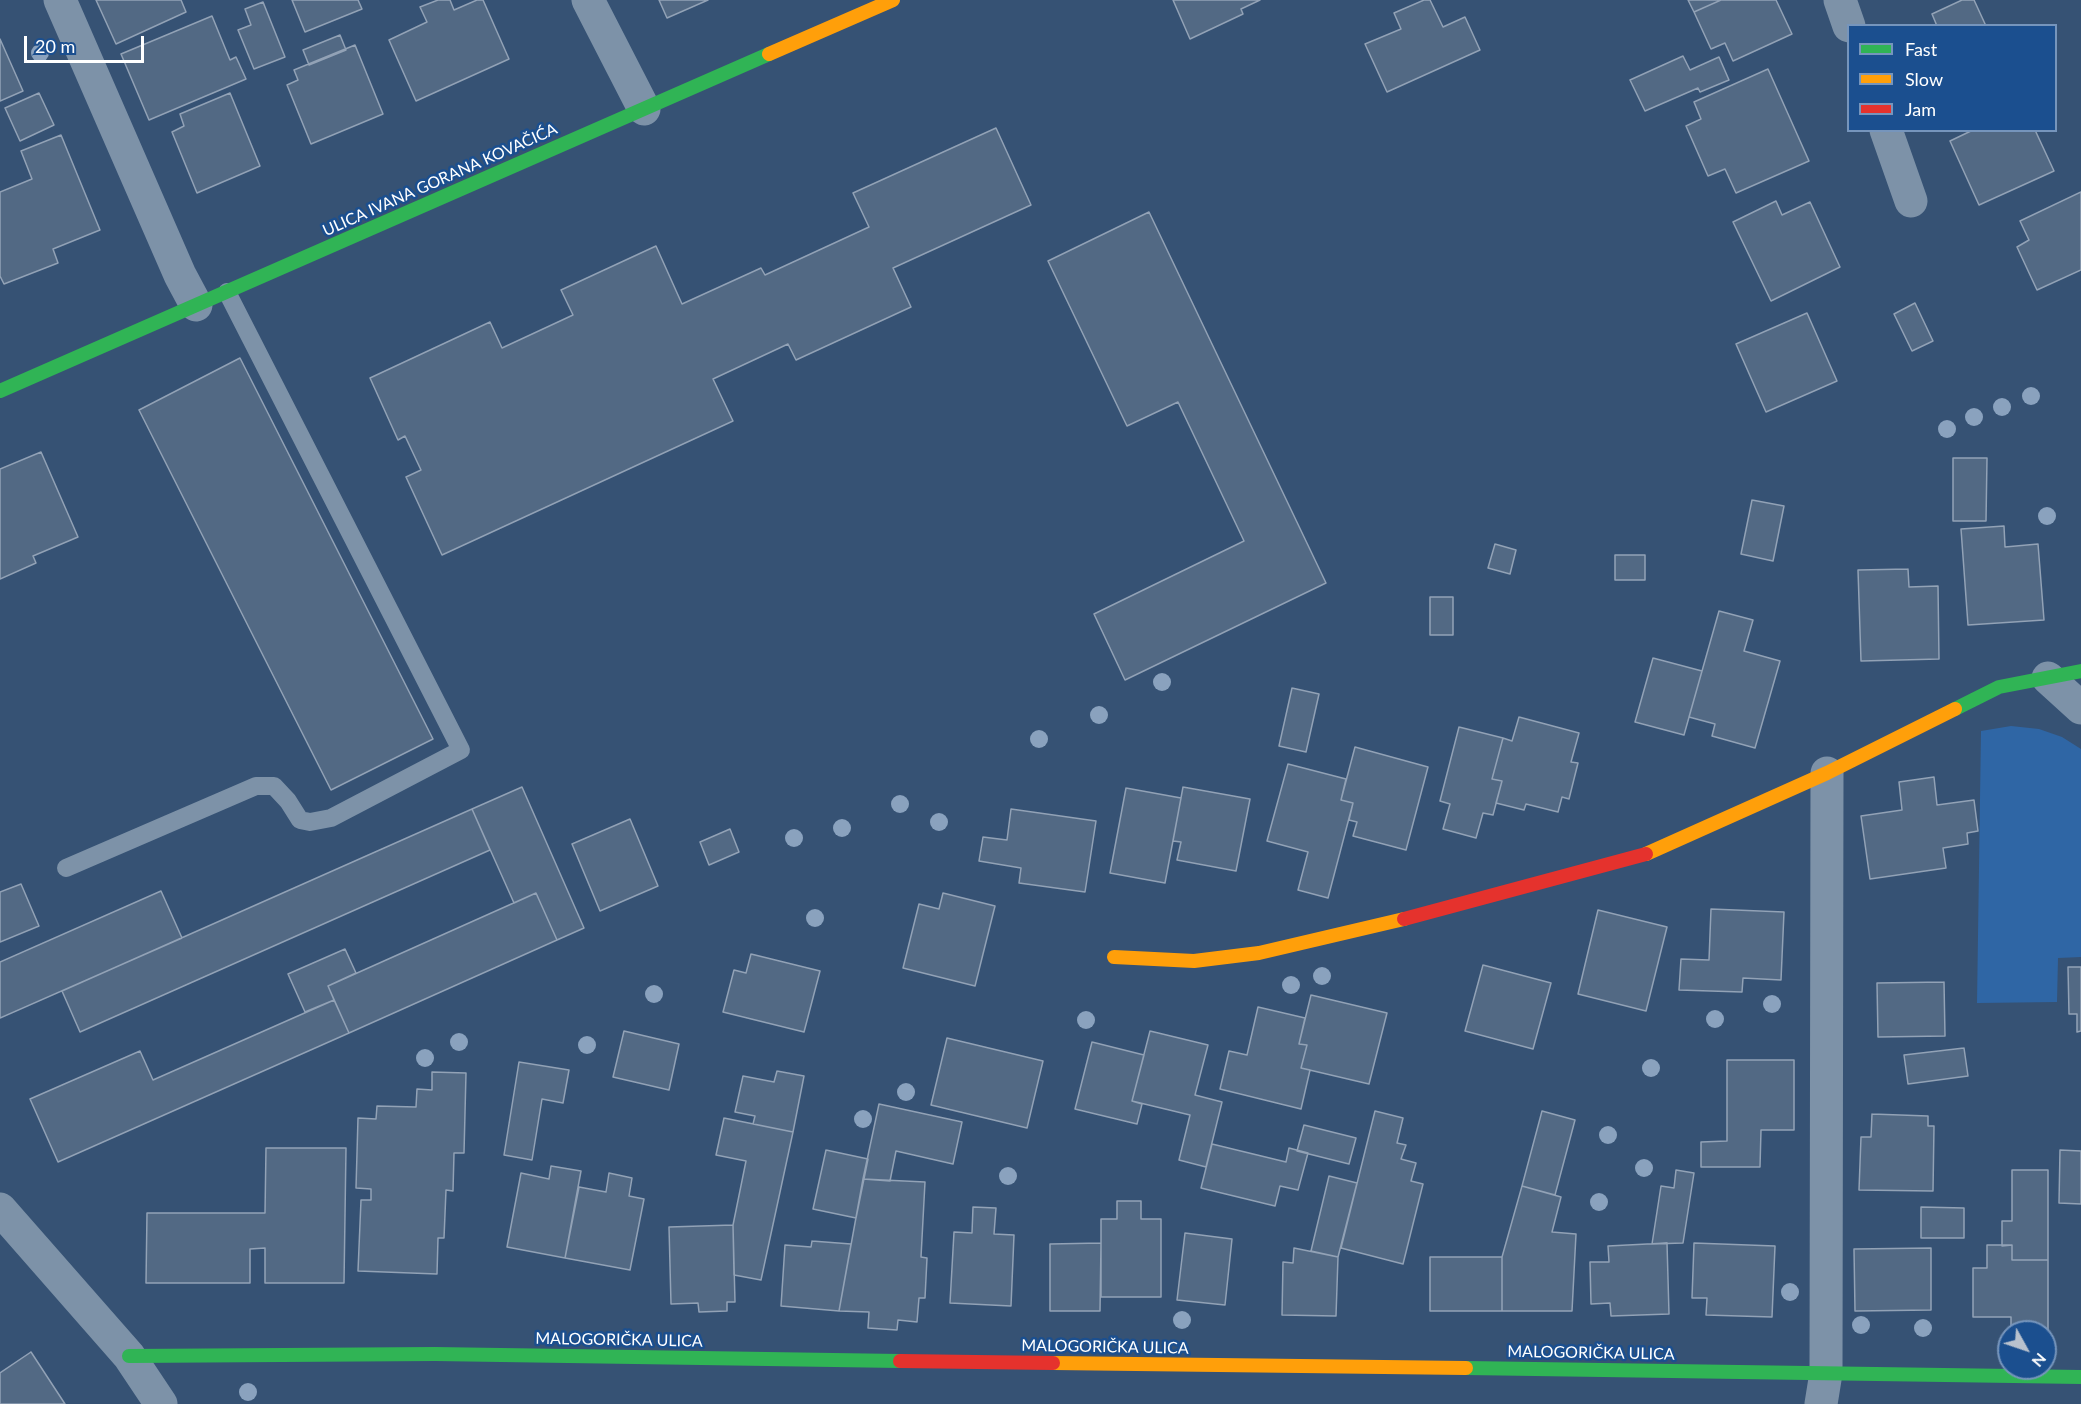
<!DOCTYPE html>
<meta charset="utf-8">
<style>
body{margin:0}
#map{position:relative;width:2081px;height:1404px;overflow:hidden;background:#365274;font-family:Lato,sans-serif}
canvas{display:block}
.legend{position:absolute;left:1847px;top:24px;width:210px;height:108px;box-sizing:border-box;background:#1b4f8f;border:2px solid #7695bc;margin:0;padding:8px 10px;list-style:none;font-size:18px;color:#fff}
.legend li{display:flex;align-items:center;gap:12px;height:30px}
.legend b{width:30px;border:2px solid #7695bc}
.north{position:absolute;left:1997px;top:1320px;width:60px;height:60px;box-sizing:border-box;background:#1b4f8f;border:2px solid #7695bc;border-radius:50%;rotate:130deg;font-size:16px;font-weight:700;line-height:24px;text-align:center;color:#fff}
.north::after{content:'';display:block;margin:auto;width:21px;height:27px;background:#b9c2ce;clip-path:polygon(50% 0,100% 100%,50% 72%,0 100%)}
.scale{position:absolute;left:24px;top:36px;width:120px;height:27px;box-sizing:border-box;border:3px solid #fff;border-top:0;padding-left:8px;font-size:18px;line-height:21px;white-space:nowrap;color:#fff;-webkit-text-stroke:4px #1b4f8f;paint-order:stroke}
</style>
<div id="map">
<canvas width="2081" height="1404"></canvas>
<ul class="legend">
<li><b style="height:8px;background:#30b455"></b>Fast</li>
<li><b style="height:8px;background:#ff9f0a"></b>Slow</li>
<li><b style="height:8px;background:#e5322d"></b>Jam</li>
</ul>
<div class="north">N</div>
<div class="scale">20 m</div>
</div>
<script>
const g = document.querySelector('canvas').getContext('2d');
g.lineJoin = 'round';
function paint(path, color) { g.fillStyle = color; g.fill(path, 'evenodd'); }
const toPath = rows => new Path2D(rows.map(r => 'M' + r).join(''));
function trace(path, color, width, dash) { g.strokeStyle = color; g.lineWidth = width; g.lineCap = dash ? 'butt' : 'round'; g.setLineDash(dash || []); g.stroke(path); }
function write(font, color, halo, rows, align = 'center') {
  g.font = font + ' Lato,sans-serif'; g.lineWidth = 5; g.setLineDash([]); g.textBaseline = 'middle'; g.strokeStyle = halo; g.fillStyle = color; for (const [text, x, y, turn = 0] of rows) {
    g.save(); g.translate(x, y); g.rotate((+turn || 0) * Math.PI / 180); g.textAlign = isNaN(turn) ? turn : align; if (halo) g.strokeText(text, 0, 0); g.fillText(text, 0, 0); g.restore();
  }
}
paint(toPath([
 [2011,726,2039,729,2062,737,2081,749,2081,957,2058,958,2057,1002,1977,1003,1981,731]
]), '#2f66a5');
const building = toPath([
 [96,0,181,0,186,12,116,44,96,0],
 [292,0,358,0,362,9,305,32,292,0],
 [438,0,450,0,454,10,477,0,483,0,509,59,416,101,389,40,427,22,420,7,438,0],
 [659,0,708,0,667,18,659,0],
 [1173,0,1260,0,1241,9,1243,14,1190,39,1173,0],
 [1424,0,1430,0,1443,27,1465,17,1480,50,1387,92,1365,44,1401,29,1394,13,1424,0],
 [1688,0,1721,0,1694,12,1688,0],
 [1721,0,1776,0,1792,34,1733,61,1725,43,1711,49,1694,12,1721,0],
 [1962,0,1974,0,1986,26,1937,26,1932,14,1962,0],
 [263,2,285,57,254,69,238,30,251,25,245,9,263,2],
 [212,16,230,60,236,57,246,79,149,120,121,54,212,16],
 [340,35,346,50,309,65,303,50,340,35],
 [0,39,23,91,0,101,0,39],
 [355,45,383,114,311,144,287,85,298,80,294,70,355,45],
 [1683,56,1690,70,1719,57,1729,80,1700,92,1698,88,1645,111,1630,80,1683,56],
 [1768,69,1809,161,1736,193,1725,169,1708,176,1686,126,1701,119,1694,102,1768,69],
 [39,93,54,125,20,141,5,108,39,93],
 [230,93,260,166,197,193,172,132,184,126,180,114,230,93],
 [996,128,1031,205,893,268,911,307,796,360,788,344,713,379,733,421,442,555,406,477,421,470,405,436,398,440,370,378,490,322,502,348,573,315,561,290,656,246,682,304,761,268,765,275,869,227,853,193,996,128],
 [1973,130,2035,130,2054,171,1979,205,1950,141,1973,130],
 [61,135,100,230,53,249,58,263,4,284,0,276,0,192,32,179,21,151,61,135],
 [2081,192,2081,270,2037,290,2017,247,2029,240,2020,221,2081,192],
 [1776,201,1782,215,1810,202,1840,267,1771,301,1733,222,1776,201],
 [1149,212,1326,583,1125,680,1094,614,1244,541,1178,402,1127,426,1048,261,1149,212],
 [1915,303,1933,341,1912,351,1894,314,1915,303],
 [1807,313,1837,381,1766,412,1736,344,1807,313],
 [240,358,433,739,331,790,139,410,240,358],
 [41,452,78,537,33,556,36,563,0,579,0,469,41,452],
 [1953,458,1987,458,1986,521,1953,521,1953,458],
 [1752,500,1784,506,1773,561,1741,554,1752,500],
 [2004,526,2005,547,2038,544,2044,620,1968,625,1961,529,2004,526],
 [1495,544,1516,550,1510,574,1488,568,1495,544],
 [1615,555,1645,555,1645,580,1615,580,1615,555],
 [1908,569,1909,587,1938,586,1939,659,1861,661,1858,570,1908,569],
 [1430,597,1453,597,1453,635,1430,635,1430,597],
 [1719,611,1753,620,1744,651,1780,661,1755,748,1712,736,1715,724,1689,717,1719,611],
 [1653,658,1702,671,1684,735,1635,722,1653,658],
 [1292,688,1319,694,1306,752,1279,746,1292,688],
 [1519,717,1579,733,1571,762,1578,763,1569,799,1562,797,1558,812,1526,804,1524,810,1496,803,1502,781,1492,779,1503,738,1512,741,1519,717],
 [1459,727,1503,738,1492,779,1502,781,1493,815,1483,813,1476,838,1443,829,1450,804,1440,801,1459,727],
 [1355,747,1428,767,1406,850,1353,836,1357,822,1349,820,1353,803,1341,800,1355,747],
 [1288,764,1346,779,1341,800,1353,803,1328,898,1298,890,1308,852,1267,841,1288,764],
 [1934,777,1937,805,1974,800,1978,831,1967,833,1968,844,1943,848,1946,868,1870,879,1861,816,1902,810,1899,782,1934,777],
 [522,787,584,928,557,940,536,893,514,903,472,809,522,787],
 [1183,787,1250,799,1236,871,1177,860,1181,842,1173,841,1183,787],
 [1126,788,1181,798,1165,883,1110,873,1126,788],
 [472,809,490,850,80,1032,62,991,472,809],
 [1011,809,1096,821,1085,892,1019,883,1021,868,979,861,983,837,1007,840,1011,809],
 [630,819,658,886,600,911,572,844,630,819],
 [730,829,739,852,709,865,700,842,730,829],
 [21,884,39,926,0,942,0,892,21,884],
 [161,891,182,938,0,1018,0,962,161,891],
 [536,893,557,940,349,1033,328,986,536,893],
 [943,893,995,906,975,986,903,968,919,904,939,909,943,893],
 [1711,909,1784,912,1781,980,1743,978,1742,992,1679,990,1681,959,1709,960,1711,909],
 [1598,910,1667,927,1646,1011,1578,994,1598,910],
 [345,949,356,973,328,986,334,1000,305,1012,288,974,345,949],
 [751,954,820,971,804,1032,723,1012,734,970,746,973,751,954],
 [1483,965,1551,983,1533,1049,1465,1031,1483,965],
 [2068,967,2081,967,2081,1031,2077,1032,2077,1014,2069,1014,2068,967],
 [1944,982,1945,1036,1878,1037,1877,983,1944,982],
 [1311,995,1387,1013,1369,1084,1301,1068,1307,1045,1299,1044,1311,995],
 [334,1000,349,1033,58,1162,30,1099,140,1051,153,1080,334,1000],
 [1258,1007,1305,1018,1299,1044,1307,1045,1301,1068,1310,1070,1301,1109,1220,1089,1229,1051,1247,1055,1258,1007],
 [624,1031,679,1044,669,1090,613,1077,624,1031],
 [1150,1031,1208,1045,1195,1095,1222,1102,1206,1167,1179,1160,1190,1115,1132,1101,1150,1031],
 [947,1038,1043,1061,1027,1128,931,1105,947,1038],
 [1092,1042,1144,1055,1132,1101,1142,1104,1137,1124,1075,1109,1092,1042],
 [1964,1048,1968,1076,1908,1084,1904,1055,1964,1048],
 [1727,1060,1794,1060,1794,1130,1761,1130,1760,1167,1701,1167,1701,1142,1727,1141,1727,1060],
 [519,1062,569,1070,563,1103,542,1099,532,1160,504,1155,519,1062],
 [777,1071,804,1076,793,1132,753,1124,755,1116,735,1112,743,1076,774,1082,777,1071],
 [432,1072,466,1073,464,1153,454,1153,453,1191,446,1190,444,1238,438,1238,437,1274,358,1271,361,1200,371,1200,371,1189,356,1188,358,1118,376,1119,377,1106,416,1107,417,1089,432,1090,432,1072],
 [879,1104,962,1122,953,1164,896,1151,890,1181,863,1179,879,1104],
 [1375,1111,1403,1118,1397,1143,1406,1145,1401,1159,1416,1163,1411,1181,1423,1184,1403,1264,1341,1248,1375,1111],
 [1542,1111,1575,1120,1555,1195,1522,1186,1542,1111],
 [1872,1114,1928,1116,1928,1126,1934,1126,1933,1191,1859,1190,1861,1137,1871,1137,1872,1114],
 [724,1118,793,1132,761,1280,734,1275,733,1225,746,1161,716,1155,724,1118],
 [1304,1125,1356,1138,1349,1164,1297,1151,1304,1125],
 [1212,1144,1286,1162,1289,1148,1308,1153,1298,1190,1280,1186,1275,1206,1201,1188,1212,1144],
 [266,1148,346,1148,344,1283,265,1283,265,1248,250,1249,250,1283,146,1283,147,1213,265,1213,266,1148],
 [826,1150,868,1159,856,1218,813,1209,826,1150],
 [2060,1150,2081,1151,2081,1204,2059,1203,2060,1150],
 [551,1166,581,1171,565,1258,507,1247,521,1173,549,1179,551,1166],
 [1676,1170,1694,1173,1683,1243,1652,1244,1661,1186,1674,1188,1676,1170],
 [2012,1170,2048,1170,2048,1260,2012,1260,2012,1245,2002,1246,2002,1221,2012,1221,2012,1170],
 [609,1173,632,1178,629,1196,644,1199,630,1270,565,1258,579,1187,606,1192,609,1173],
 [1329,1176,1357,1183,1338,1257,1311,1251,1329,1176],
 [863,1179,925,1182,921,1257,927,1258,925,1298,919,1298,917,1322,898,1320,897,1330,868,1328,869,1312,839,1311,863,1179],
 [1522,1186,1561,1197,1552,1232,1576,1234,1572,1311,1502,1311,1502,1257,1522,1186],
 [1117,1201,1141,1201,1141,1219,1161,1219,1161,1297,1101,1297,1101,1219,1117,1219,1117,1201],
 [973,1207,996,1208,994,1234,1014,1235,1011,1306,950,1303,954,1232,972,1233,973,1207],
 [1921,1207,1964,1208,1964,1238,1921,1238,1921,1207],
 [733,1225,735,1302,727,1302,727,1311,699,1312,698,1303,671,1304,669,1227,733,1225],
 [1185,1233,1232,1239,1225,1305,1177,1300,1185,1233],
 [812,1241,851,1244,839,1311,781,1306,785,1245,811,1247,812,1241],
 [1101,1243,1100,1311,1050,1311,1050,1244,1101,1243],
 [1667,1243,1669,1314,1611,1316,1610,1303,1591,1304,1590,1262,1609,1262,1608,1246,1667,1243],
 [1694,1243,1775,1246,1772,1317,1706,1315,1707,1298,1692,1298,1694,1243],
 [1987,1245,2012,1245,2012,1260,2048,1260,2048,1331,2011,1331,2011,1317,1973,1317,1973,1268,1987,1268,1987,1245],
 [1294,1248,1338,1257,1336,1316,1282,1315,1283,1262,1293,1263,1294,1248],
 [1931,1248,1931,1310,1855,1311,1854,1249,1931,1248],
 [1430,1257,1502,1257,1502,1311,1430,1311,1430,1257],
 [31,1352,65,1404,0,1404,0,1373,31,1352]
]);
paint(building, '#526984');
trace(building, '#92a2b6', 1.5);
trace(toPath([
 [66,868,256,786,274,786,288,801,300,820,310,822,331,818,461,750,227,292]
]), '#7d92a8', 18);
trace(toPath([
 [60,0,180,275,196,305],
 [588,0,644,109],
 [1840,0,1849,26],
 [1886,130,1911,201],
 [2048,678,2081,708],
 [0,1209,129,1356,161,1404],
 [1821,1404,1826,1373,1827,773]
]), '#7d92a8', 33);
trace(toPath([
 [0,391,769,54],
 [1955,709,1999,687,2081,671],
 [129,1356,435,1354,900,1361],
 [1466,1368,2081,1377]
]), '#30b455', 14);
trace(toPath([
 [769,54,893,0],
 [1646,854,1827,773,1955,709],
 [1114,957,1194,961,1259,953,1404,919],
 [1053,1363,1466,1368]
]), '#ff9f0a', 14);
trace(toPath([
 [1404,919,1646,854],
 [900,1361,1053,1363]
]), '#e5322d', 14);
g.fillStyle = '#8aa2be';
for (const [x, y] of [
 [40,53],
 [2031,396],
 [2002,407],
 [1974,417],
 [1947,429],
 [2047,516],
 [1162,682],
 [1099,715],
 [1039,739],
 [900,804],
 [939,822],
 [842,828],
 [794,838],
 [815,918],
 [1322,976],
 [1291,985],
 [654,994],
 [1772,1004],
 [1715,1019],
 [1086,1020],
 [459,1042],
 [587,1045],
 [425,1058],
 [1651,1068],
 [906,1092],
 [863,1119],
 [1608,1135],
 [1644,1168],
 [1008,1176],
 [1599,1202],
 [1790,1292],
 [1182,1320],
 [1861,1325],
 [1923,1328],
 [248,1392]
]) { g.beginPath(); g.arc(x, y, 9, 0, 2 * Math.PI); g.fill(); }
write('16px', '#fff', '#1b4f8f', [
 ["ULICA IVANA GORANA KOVAČIĆA",440,180,-24],
 ["MALOGORIČKA ULICA",619,1340,1],
 ["MALOGORIČKA ULICA",1105,1347,1],
 ["MALOGORIČKA ULICA",1591,1353,1]
]);
</script>
